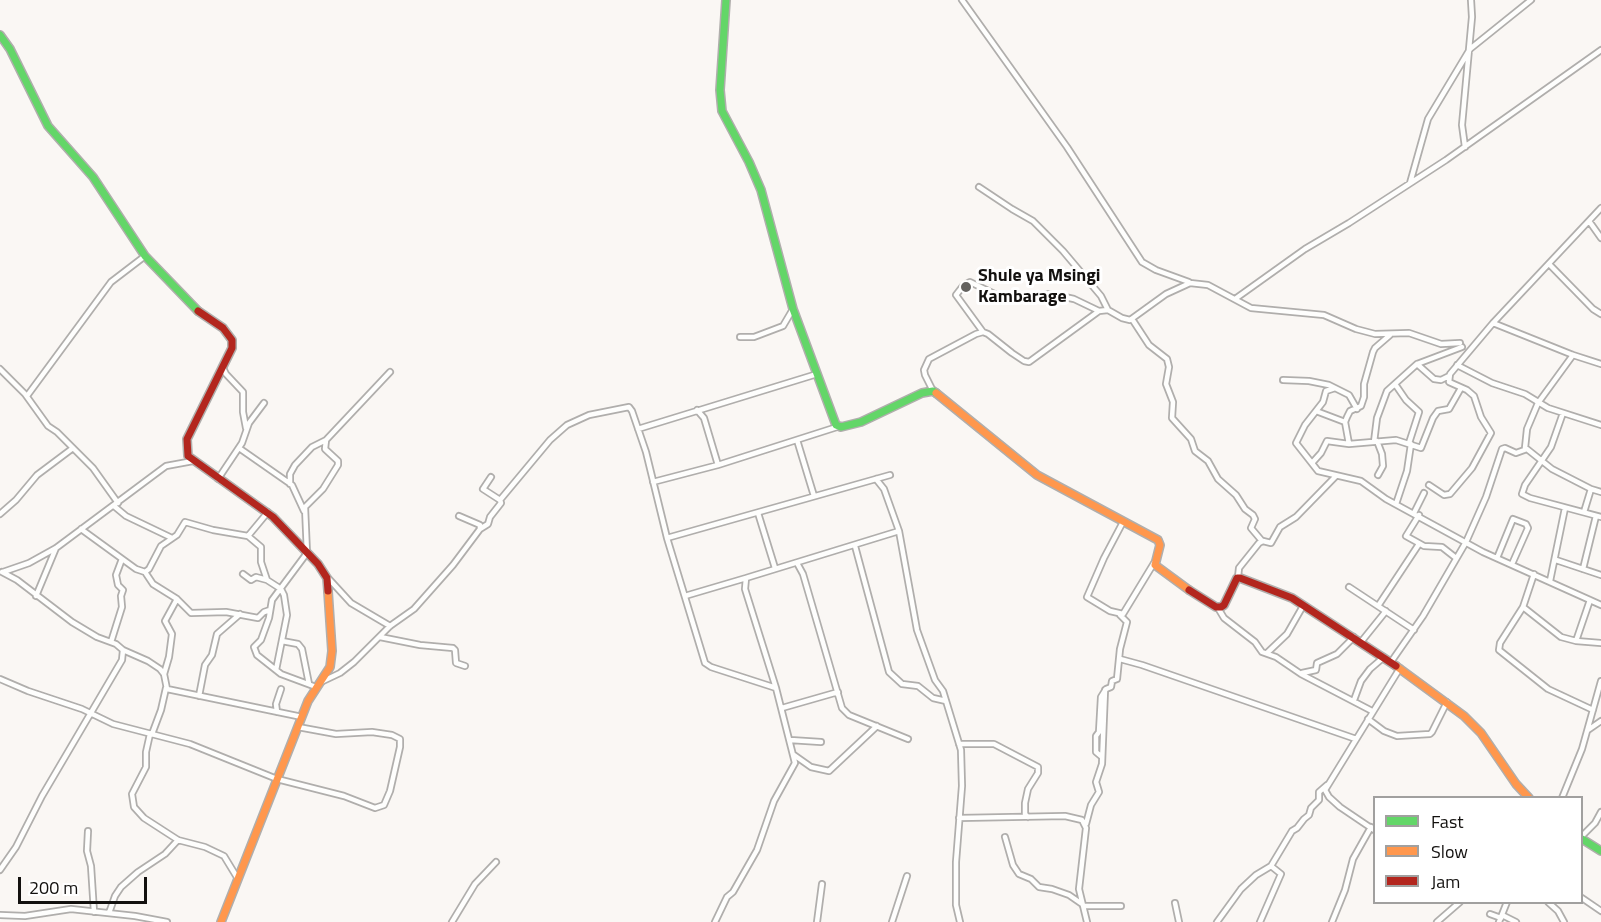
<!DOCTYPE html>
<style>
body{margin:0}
#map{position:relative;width:1601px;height:922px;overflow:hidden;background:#faf7f4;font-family:"Titillium Web",sans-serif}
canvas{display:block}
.legend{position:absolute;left:1373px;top:796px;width:210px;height:108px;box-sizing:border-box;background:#fff;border:2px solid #a1a09f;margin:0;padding:8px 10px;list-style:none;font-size:18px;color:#13110f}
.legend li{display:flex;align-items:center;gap:12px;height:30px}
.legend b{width:30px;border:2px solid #a1a09f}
.scale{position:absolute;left:18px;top:877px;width:129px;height:27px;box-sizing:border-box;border:3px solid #13110f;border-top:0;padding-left:8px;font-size:18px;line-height:21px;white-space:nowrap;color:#13110f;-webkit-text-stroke:4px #fff;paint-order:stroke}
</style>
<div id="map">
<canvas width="1601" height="922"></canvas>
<ul class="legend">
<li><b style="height:8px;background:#63d668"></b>Fast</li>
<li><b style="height:8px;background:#ff974d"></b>Slow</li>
<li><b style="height:8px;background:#b3261e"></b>Jam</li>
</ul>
<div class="scale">200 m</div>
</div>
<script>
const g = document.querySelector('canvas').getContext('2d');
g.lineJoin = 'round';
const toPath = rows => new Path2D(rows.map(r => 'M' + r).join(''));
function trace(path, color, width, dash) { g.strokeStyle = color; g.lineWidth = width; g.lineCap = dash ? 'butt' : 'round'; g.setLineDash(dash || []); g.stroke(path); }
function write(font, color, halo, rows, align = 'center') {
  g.font = font + ' "Titillium Web",sans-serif'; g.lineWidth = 6; g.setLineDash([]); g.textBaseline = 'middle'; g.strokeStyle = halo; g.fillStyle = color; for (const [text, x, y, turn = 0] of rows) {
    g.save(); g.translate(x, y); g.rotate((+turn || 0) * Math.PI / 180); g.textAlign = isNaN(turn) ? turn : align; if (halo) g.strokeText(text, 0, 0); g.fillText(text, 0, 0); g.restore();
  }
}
const street = toPath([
 [962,0,1067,147,1142,262,1156,270,1189,282],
 [1465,147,1462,125,1472,17,1471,0],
 [1410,183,1428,119,1470,49,1531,0],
 [979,187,1012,209,1033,221,1063,251,1101,296,1108,310],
 [1589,221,1601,238],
 [1549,264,1593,309,1601,314],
 [1235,299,1305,249,1349,223,1446,160,1601,50],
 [1132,319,1149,345,1167,359,1169,367,1166,384,1173,402,1172,418,1191,439,1195,451,1208,461,1218,479,1236,495,1245,509,1253,515,1255,519,1251,528,1262,541],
 [1493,323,1573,355,1601,364],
 [983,332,956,295,963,286,970,282,1003,298,1051,294,1074,299,1099,311],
 [740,337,754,337,783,326,793,309],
 [1417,364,1434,379,1441,380,1449,376],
 [1457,365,1492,383,1525,394,1548,408,1601,425],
 [223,368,226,374,243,392,243,412,246,428],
 [0,369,25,394,48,426,57,432,93,468,118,503],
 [1283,380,1309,381,1329,385,1349,395,1357,409],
 [1395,384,1406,400,1419,412,1409,443],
 [1335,388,1326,391,1323,402,1305,425,1296,443,1318,471,1361,481,1386,499,1483,552,1601,605],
 [933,391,925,375,924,370,929,359,976,334,983,332,988,334,1012,353,1024,361,1029,362,1099,311,1108,310,1122,318,1130,320,1166,294,1190,283,1208,285,1251,308,1324,315,1356,329,1375,334,1409,333,1441,344,1460,343],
 [27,396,111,282,145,256],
 [697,410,704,418,718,465],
 [1316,411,1345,422],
 [1563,413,1551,447,1525,485,1522,494,1530,498,1601,517],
 [638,429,817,374],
 [797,440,814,496],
 [1377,441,1382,454,1383,466,1378,475],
 [1374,442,1377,418,1387,391,1417,364,1462,347],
 [1349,444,1345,422,1347,417,1350,411,1361,406,1364,397,1364,384,1373,352,1375,348,1390,335],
 [239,448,292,485,304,511],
 [1525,448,1527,429,1538,403,1573,355],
 [1312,463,1321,453,1327,441,1349,444,1396,440,1421,448,1433,418,1438,411,1449,409,1461,388],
 [218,479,242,443,249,423,264,403],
 [876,479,884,489,899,531,917,630,935,680,943,691,961,750,962,786,956,862,956,905,960,922],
 [653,482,718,465,837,427],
 [290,484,290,474,295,465,312,447,326,440],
 [1429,485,1444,495,1450,494,1472,468,1491,433,1481,417,1474,396,1467,390,1449,382,1450,374,1493,323,1601,208],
 [500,500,550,440,567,425,589,415,629,407,632,411,646,452,667,538,705,663,711,667,776,688],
 [1396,504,1407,471,1411,444],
 [114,506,126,516,172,538],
 [1584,512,1591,489],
 [758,513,775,568],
 [1414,513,1424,493],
 [0,514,16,500,37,475,73,448],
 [1419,515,1406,536,1424,546,1442,547,1456,558],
 [1123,522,1104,558,1087,597,1110,611,1123,614,1154,563],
 [81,529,136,569,145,572,149,569,161,546,177,535,185,522,213,530,248,536,268,512],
 [480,529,488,524,490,517,501,503,500,500,483,489,491,477],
 [248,536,261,547,261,562,267,580],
 [667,538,890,475],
 [855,546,889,672,902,684,918,686,933,698,946,701],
 [1497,558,1513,519,1526,524,1528,528,1512,564],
 [1556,560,1601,575],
 [797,563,803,574,842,708,849,715,908,739],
 [1583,569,1596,516],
 [2,572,17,580,72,622,97,637,116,644,123,650,148,661,160,669,164,674,167,689,302,717],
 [3,572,29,563,56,548,166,466,193,461],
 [145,572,153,584,177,599,191,613,226,612,258,618,264,612,270,610],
 [243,574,251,580,256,577,267,580,281,589,284,595,287,615,276,670],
 [1534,574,1523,607,1500,643,1499,650,1548,689,1593,710],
 [1238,577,1239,568,1259,543,1263,541,1271,543,1280,527,1296,517,1336,476],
 [329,579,351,603,390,626],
 [1550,581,1565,508],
 [1349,587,1414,630],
 [36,596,56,548],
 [685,596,746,578],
 [1378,606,1419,544],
 [1523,607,1561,637,1576,641,1601,643],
 [1218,608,1224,618,1255,642,1262,652,1276,657,1301,674,1372,711],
 [380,637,420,645,453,648,455,650,456,663,465,666],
 [282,641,298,644,302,649,309,684],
 [1576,641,1590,600],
 [111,642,122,607,121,596,123,590,118,585,116,575,122,559],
 [1361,642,1386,611],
 [1267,653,1287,634,1303,606],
 [1120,659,1142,665,1356,739],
 [1391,662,1423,616,1466,542,1486,497,1502,449,1505,448,1516,453,1527,449,1552,469,1591,489,1601,492],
 [1302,673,1316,670,1317,663,1337,654,1354,637],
 [164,674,169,657,172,634,165,621,177,599],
 [0,679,28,691,82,709,113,724,190,744,277,779,344,796,375,808,384,805,390,791,400,747,400,739,392,735,372,732,336,734,298,727],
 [321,682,340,673,354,662,390,626,414,609,453,565,480,529,480,525,459,516],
 [316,687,281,674,257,655,254,647,261,640,269,618,272,600,307,553,305,507,323,489,338,465,338,461,325,449,326,440,390,372],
 [199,696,205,665,212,655,217,634,240,614],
 [1354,700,1361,681,1370,669,1384,657],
 [782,708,838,692],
 [277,712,276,704,281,689],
 [1368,719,1384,731,1397,736,1430,734,1432,732,1447,702],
 [1588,730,1601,721],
 [150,734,146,752,146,767,132,794,134,807,144,818,178,840,205,847,224,856,238,879],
 [152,734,161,710,166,688],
 [790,740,821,742],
 [959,744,994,744,1038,767,1038,773,1028,789,1025,803,1025,814,1028,817],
 [794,755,811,767,829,771,877,726],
 [1102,757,1096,752,1096,736,1099,732,1101,697,1106,689,1111,687,1112,681,1117,679,1120,649,1127,622,1120,615],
 [1562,798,1582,749,1601,681],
 [959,818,1065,816,1082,820,1086,828,1079,889,1087,922],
 [1086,824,1091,805,1099,792,1096,782,1102,764,1105,690],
 [1374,830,1340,807,1329,797,1325,790,1400,668],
 [88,831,87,851,91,866,94,912],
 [1582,836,1595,823,1601,812],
 [1005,837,1013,865,1019,874,1031,879,1039,887,1052,889,1069,895,1082,904],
 [0,870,16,847,42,796,122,660,123,650],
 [1582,898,1601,911],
 [1548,902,1558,911,1564,922],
 [1175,903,1179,922],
 [1083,906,1121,906],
 [109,913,115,896,121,887,138,872,165,854,178,840],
 [1490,914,1501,918],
 [0,915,25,916,71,909,135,916,167,922],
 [1502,915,1516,922],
 [452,922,475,884,496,862],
 [715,922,727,897,733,892,757,850,774,801,795,763,776,688,745,589,746,578,899,531],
 [817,922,822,884],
 [892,922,907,876],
 [1217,922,1241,889,1256,875,1271,866,1292,831,1297,828,1304,819,1309,815,1311,808,1319,800,1319,792,1327,785],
 [1260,922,1281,874,1271,866],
 [1332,922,1345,890,1353,859,1371,827],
 [1437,922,1460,902],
 [1499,922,1507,902]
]);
const fast = toPath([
 [726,0,720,90,722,111,749,162,761,190,793,309,836,425,841,427,861,422,922,393,933,391,936,393],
 [0,35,10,49,48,126,93,177,145,256,198,311],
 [1582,839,1601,851]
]);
const slow = toPath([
 [936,393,1037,475,1158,540,1160,545,1155,565,1189,590],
 [1396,666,1464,716,1481,733,1516,784,1529,798],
 [221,922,308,701,330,667,332,651,328,591]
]);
const jam = toPath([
 [198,311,223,328,232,340,232,348,187,439,188,456,273,517,318,564,327,578,328,591],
 [1189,590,1216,607,1221,607,1224,605,1237,578,1240,578,1292,598,1396,666]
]);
trace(street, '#b0aeac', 8);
trace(fast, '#b0aeac', 10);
trace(slow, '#b0aeac', 10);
trace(jam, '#b0aeac', 10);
trace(street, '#fefefd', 4.5);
trace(fast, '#63d668', 7);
trace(slow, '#ff974d', 7);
trace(jam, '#b3261e', 7);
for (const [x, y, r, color] of [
 [966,287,6,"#64625f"]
]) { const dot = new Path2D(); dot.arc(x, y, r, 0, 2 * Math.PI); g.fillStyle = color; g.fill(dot); trace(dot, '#fff', 2); }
write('bold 18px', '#13110f', '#fff', [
 ["Shule ya Msingi",978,277],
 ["Kambarage",978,298]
], 'left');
</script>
